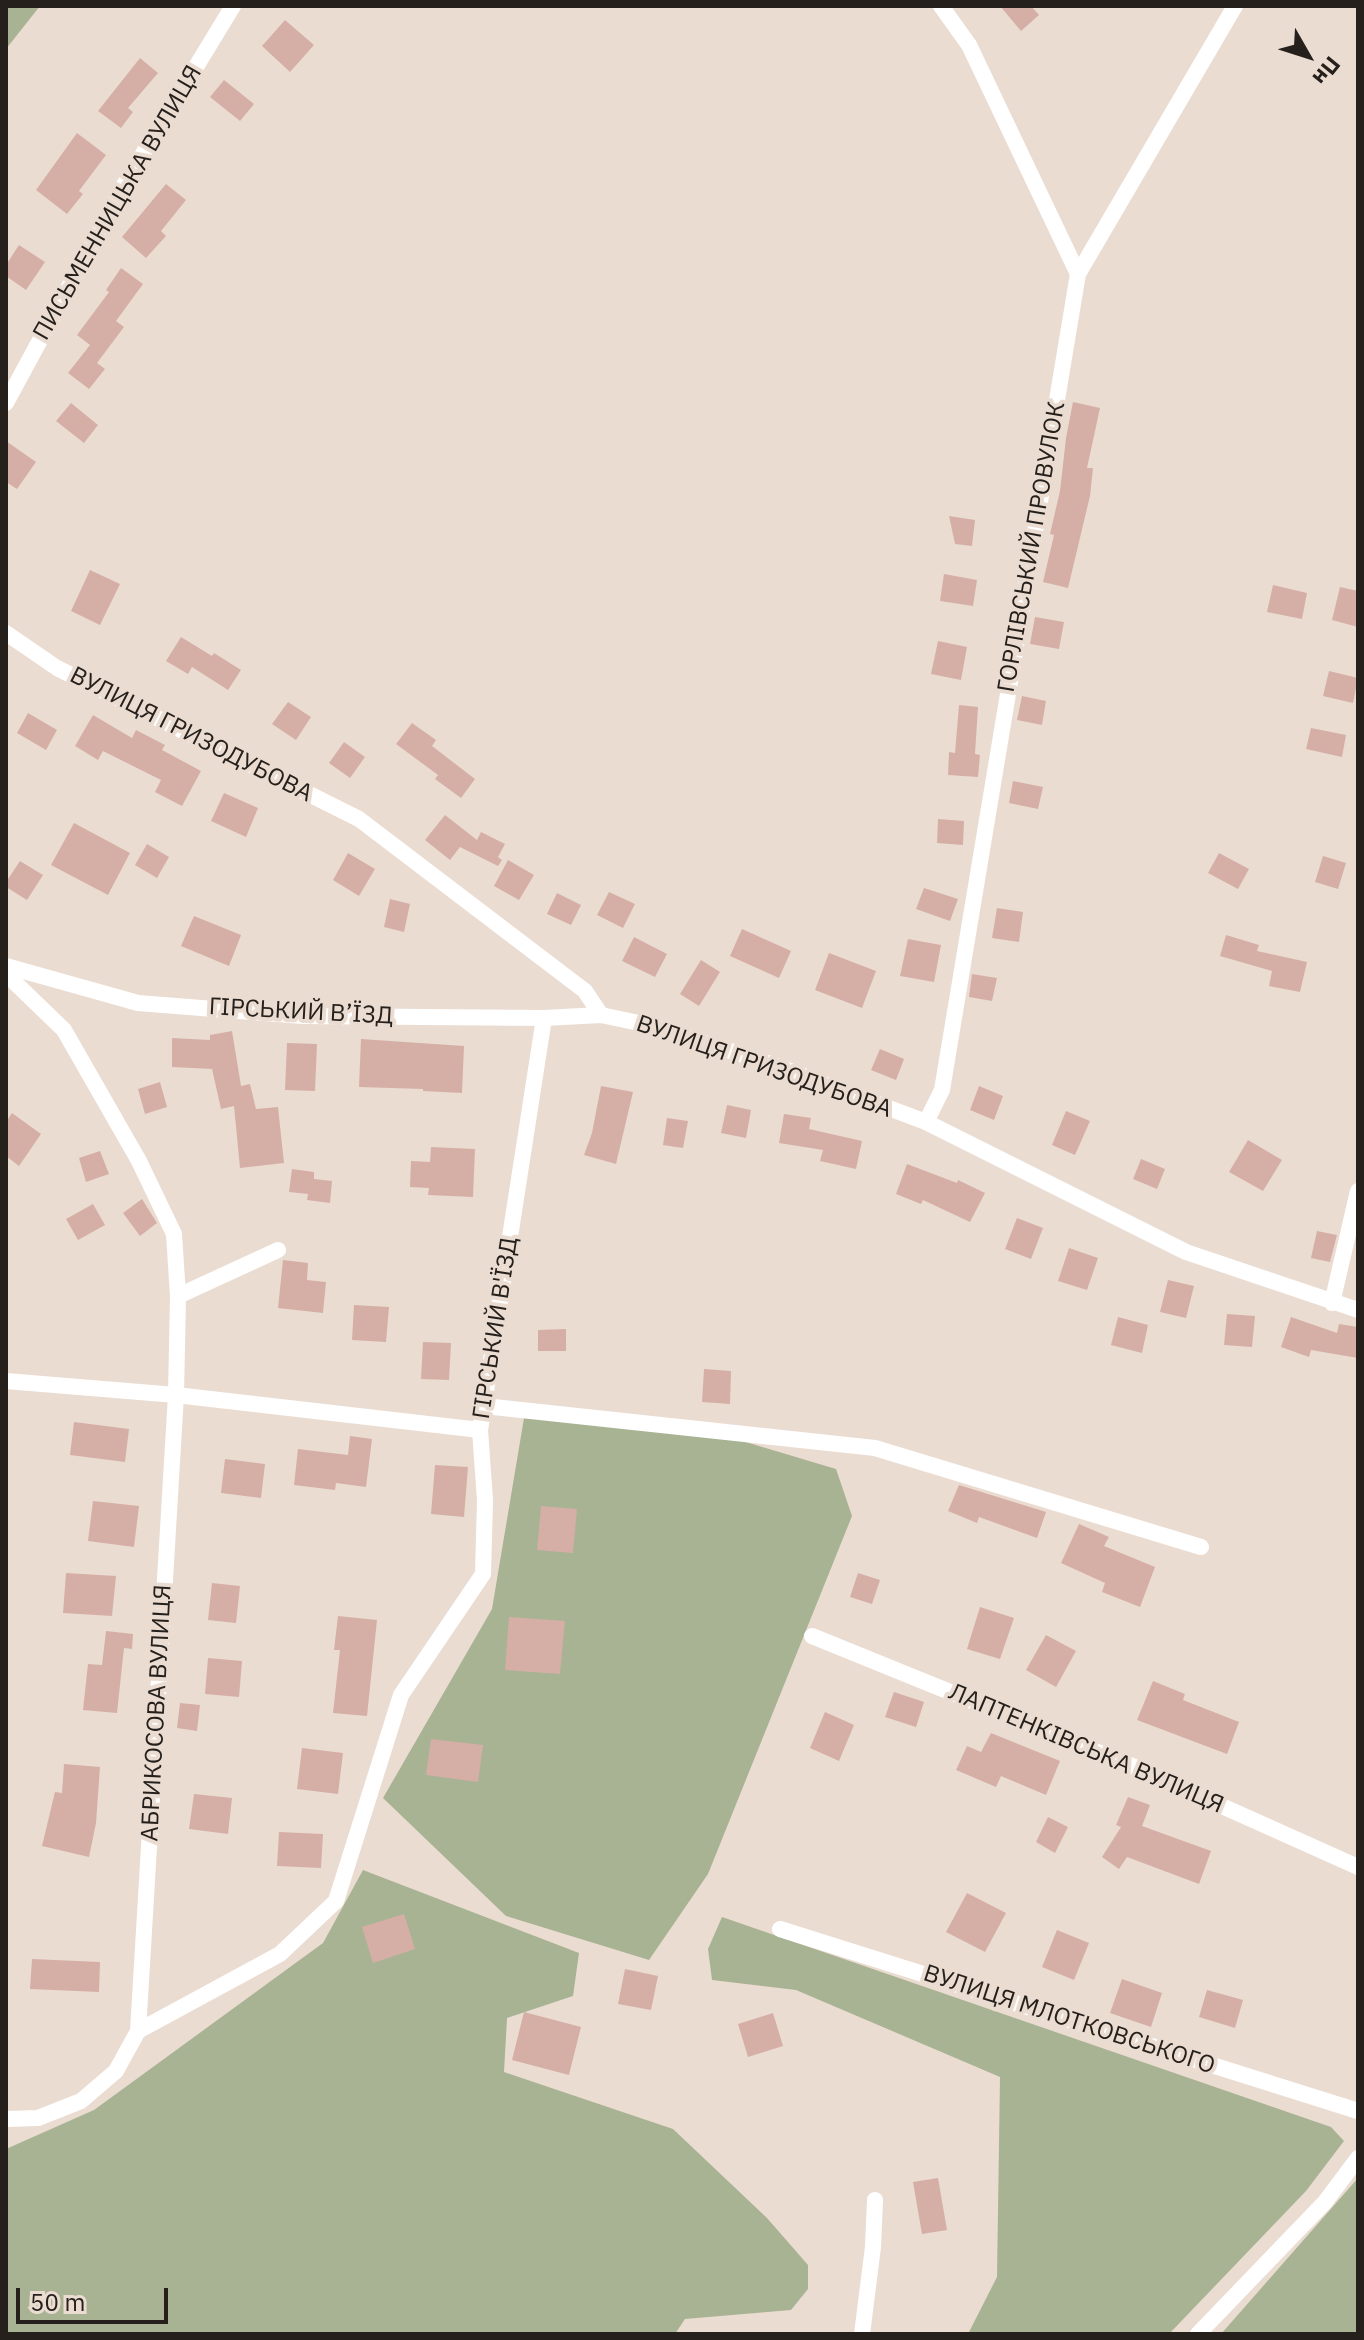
<!DOCTYPE html>
<meta charset="utf-8">
<style>
body{margin:0}
#map{position:relative;width:1364px;height:2340px;overflow:hidden;background:#ebdcd1;font-family:"IBM Plex Sans",sans-serif}
canvas{display:block}
.frame{position:absolute;inset:0;border:8px solid #26201c;pointer-events:none}
.north{position:absolute;left:1268px;top:16px;width:80px;height:80px;-webkit-text-stroke:6px #ebdcd1;paint-order:stroke;rotate:129deg;font-size:22px;font-weight:700;line-height:32px;text-align:center;color:#26201c}
.north::after{content:'';display:block;margin:auto;width:28px;height:36px;background:#26201c;clip-path:polygon(50% 0,100% 100%,50% 72%,0 100%)}
.scale{position:absolute;left:16px;top:2288px;width:152px;height:36px;box-sizing:border-box;border:4px solid #26201c;border-top:0;padding-left:10px;font-size:24px;line-height:28px;white-space:nowrap;color:#26201c;-webkit-text-stroke:6px #ebdcd1;paint-order:stroke}
</style>
<div id="map">
<canvas width="1364" height="2340"></canvas>
<div class="frame"></div>
<div class="north">Пн</div>
<div class="scale">50 m</div>
</div>
<script>
const g = document.querySelector('canvas').getContext('2d');
g.lineJoin = 'round';
function paint(path, color) { g.fillStyle = color; g.fill(path, 'evenodd'); }
const toPath = rows => new Path2D(rows.map(r => 'M' + r).join(''));
function trace(path, color, width, dash) { g.strokeStyle = color; g.lineWidth = width; g.lineCap = dash ? 'butt' : 'round'; g.setLineDash(dash || []); g.stroke(path); }
function write(font, color, halo, rows, align = 'center') {
  g.font = font + ' "IBM Plex Sans",sans-serif'; g.lineWidth = 8; g.setLineDash([]); g.textBaseline = 'middle'; g.strokeStyle = halo; g.fillStyle = color; for (const [text, x, y, turn = 0] of rows) {
    g.save(); g.translate(x, y); g.rotate((+turn || 0) * Math.PI / 180); g.textAlign = isNaN(turn) ? turn : align; if (halo) g.strokeText(text, 0, 0); g.fillText(text, 0, 0); g.restore();
  }
}
paint(toPath([
 [6,6,40,6,6,49],
 [524,1418,692,1426,836,1469,852,1516,708,1874,649,1960,506,1916,383,1798,492,1609],
 [363,1870,579,1953,573,1996,507,2018,504,2072,673,2129,767,2218,808,2265,808,2289,791,2310,685,2319,675,2334,6,2334,6,2149,94,2110,323,1943],
 [722,1917,1331,2127,1344,2141,1306,2191,1169,2334,968,2334,997,2277,1000,2077,796,1990,712,1980,708,1949],
 [1358,2178,1358,2334,1221,2334]
]), '#a8b393');
paint(toPath([
 [1000,6,1031,6,1039,15,1021,31],
 [285,20,314,45,290,72,262,46],
 [140,58,158,73,128,108,133,112,121,128,98,111],
 [224,80,254,104,240,121,210,97],
 [77,133,106,155,79,191,83,194,67,214,36,190],
 [166,184,186,200,161,231,166,236,146,258,122,237],
 [19,245,45,262,26,290,6,276,6,265],
 [121,268,143,284,116,321,124,327,97,363,105,369,89,389,68,373,90,345,77,335,109,292,106,290],
 [1073,402,1100,408,1087,468,1093,468,1090,496,1068,588,1043,582,1054,535,1050,534,1060,491,1066,438],
 [71,403,98,425,84,443,56,421],
 [6,441,36,462,17,489,6,482],
 [949,516,975,520,972,546,955,544],
 [90,570,120,584,100,625,71,611],
 [944,574,977,580,973,606,940,601],
 [1273,585,1307,593,1302,619,1267,612],
 [1340,587,1358,591,1358,627,1332,620],
 [1035,617,1064,622,1059,649,1030,644],
 [181,637,212,656,214,653,241,670,228,690,192,667,188,674,166,661],
 [938,641,967,647,961,680,931,674],
 [1329,671,1358,678,1353,703,1323,696],
 [1022,696,1046,701,1042,725,1017,720],
 [288,702,311,717,296,740,272,724],
 [959,705,978,707,975,754,980,755,978,777,948,775,949,752,955,753],
 [28,713,57,730,46,750,17,733],
 [93,715,132,738,136,730,165,745,162,750,201,771,182,806,155,792,161,780,103,751,98,760,75,746],
 [412,723,436,740,432,746,475,779,461,798,435,779,438,775,396,744],
 [1311,728,1346,735,1342,757,1306,749],
 [344,742,365,757,350,778,329,763],
 [1013,781,1043,787,1038,809,1009,803],
 [224,793,258,808,246,837,211,821],
 [445,815,477,840,481,832,505,844,498,857,502,860,498,866,460,847,450,860,425,840],
 [938,819,964,821,963,845,937,843],
 [74,823,130,853,108,895,51,865],
 [147,844,169,857,157,878,135,865],
 [348,853,375,869,359,896,333,880],
 [1219,853,1249,869,1238,889,1208,873],
 [1323,856,1346,863,1338,889,1315,882],
 [508,860,534,875,519,900,494,886],
 [20,861,43,875,27,900,6,887,6,882],
 [924,888,958,899,950,921,916,909],
 [609,892,635,904,623,928,597,915],
 [557,893,581,905,571,925,547,914],
 [390,899,410,904,404,932,384,927],
 [997,908,1023,912,1019,942,992,938],
 [194,916,241,935,229,966,181,946],
 [742,929,791,951,779,978,730,956],
 [1226,935,1259,945,1257,951,1307,962,1300,992,1269,986,1272,971,1220,956],
 [634,937,667,954,655,977,622,961],
 [908,939,941,945,934,982,900,976],
 [829,953,876,971,862,1008,815,990],
 [701,960,720,972,699,1006,680,994],
 [972,974,997,978,992,1001,969,997],
 [232,1031,241,1086,250,1084,256,1109,278,1107,284,1163,240,1168,234,1106,221,1109,212,1069,172,1067,172,1038,210,1040,210,1035],
 [361,1039,464,1046,462,1093,423,1091,423,1089,359,1087],
 [287,1043,317,1044,315,1091,285,1090],
 [880,1049,904,1059,896,1080,871,1070],
 [160,1082,167,1107,145,1114,138,1089],
 [601,1086,633,1092,616,1164,584,1155,592,1133],
 [979,1086,1003,1096,994,1120,970,1110],
 [727,1105,751,1110,746,1138,721,1133],
 [1066,1111,1090,1121,1075,1155,1052,1145],
 [12,1113,41,1134,19,1166,6,1156,6,1122],
 [784,1114,811,1118,809,1129,862,1141,856,1169,820,1161,823,1150,779,1143],
 [667,1118,688,1121,683,1148,663,1145],
 [1248,1140,1282,1160,1263,1191,1229,1172],
 [431,1147,475,1149,473,1197,428,1195,429,1188,410,1187,411,1161,430,1162],
 [100,1151,109,1174,86,1182,79,1158],
 [1141,1159,1165,1169,1157,1189,1133,1179],
 [907,1164,957,1183,958,1180,985,1193,970,1222,923,1200,921,1204,896,1194],
 [292,1169,314,1172,314,1179,332,1181,330,1203,307,1200,308,1194,289,1192],
 [142,1199,157,1223,140,1236,123,1213],
 [93,1204,105,1225,78,1240,66,1219],
 [1017,1218,1043,1228,1031,1259,1005,1249],
 [1317,1231,1337,1235,1330,1262,1311,1258],
 [1069,1248,1098,1258,1087,1290,1058,1281],
 [283,1260,308,1263,307,1280,326,1282,323,1313,278,1308],
 [1168,1280,1194,1286,1186,1318,1160,1312],
 [354,1305,389,1307,386,1342,352,1340],
 [1227,1314,1255,1316,1252,1347,1224,1345],
 [1118,1317,1148,1325,1142,1353,1111,1345],
 [1291,1317,1337,1333,1339,1324,1358,1327,1358,1358,1311,1350,1309,1357,1281,1347],
 [566,1329,566,1351,538,1351,538,1330],
 [423,1342,451,1343,449,1380,421,1379],
 [704,1369,731,1371,730,1404,702,1402],
 [74,1422,129,1429,125,1462,70,1455],
 [350,1436,372,1439,366,1487,336,1483,335,1490,294,1485,298,1449,348,1455],
 [225,1459,265,1464,261,1498,221,1493],
 [435,1465,468,1467,464,1517,431,1514],
 [959,1485,1046,1512,1037,1538,979,1517,977,1523,948,1511],
 [93,1501,139,1506,134,1547,88,1541],
 [541,1506,577,1509,573,1553,537,1550],
 [1079,1524,1109,1537,1104,1546,1155,1567,1140,1607,1102,1592,1105,1583,1061,1563],
 [66,1573,116,1576,112,1616,63,1613],
 [858,1573,880,1580,872,1604,850,1597],
 [212,1583,240,1586,236,1623,208,1620],
 [980,1607,1014,1618,1000,1659,967,1649],
 [338,1616,377,1620,367,1716,333,1713,340,1650,334,1650],
 [509,1617,565,1621,560,1674,505,1670],
 [106,1631,133,1634,132,1649,124,1648,117,1713,83,1710,88,1664,102,1665],
 [1046,1635,1076,1651,1056,1687,1026,1670],
 [208,1658,242,1661,239,1697,205,1694],
 [1153,1681,1185,1694,1183,1700,1239,1722,1227,1754,1137,1720],
 [894,1692,924,1702,916,1727,885,1717],
 [180,1703,200,1705,197,1731,177,1728],
 [825,1712,854,1725,839,1761,810,1748],
 [991,1733,1060,1761,1046,1795,1001,1776,996,1787,956,1770,967,1746,981,1752],
 [431,1739,483,1745,478,1782,426,1775],
 [302,1748,343,1753,338,1794,297,1789],
 [64,1764,100,1767,96,1823,89,1857,42,1846,55,1792,62,1793],
 [194,1794,232,1798,228,1834,189,1829],
 [1128,1797,1150,1805,1142,1826,1211,1851,1199,1884,1127,1857,1119,1869,1102,1857,1121,1827,1116,1825],
 [1048,1817,1068,1827,1055,1853,1036,1842],
 [279,1832,323,1834,321,1868,277,1866],
 [967,1893,1006,1913,985,1952,946,1932],
 [404,1914,415,1949,373,1963,362,1927],
 [1057,1930,1089,1943,1074,1980,1042,1967],
 [32,1959,100,1962,99,1992,30,1989],
 [625,1969,658,1976,651,2010,618,2004],
 [1122,1979,1162,1993,1151,2027,1110,2013],
 [1207,1990,1243,2000,1235,2028,1199,2017],
 [524,2012,581,2027,569,2075,512,2060],
 [773,2013,783,2046,748,2057,738,2024],
 [938,2178,947,2230,922,2234,913,2182]
]), '#d5afa6');
trace(toPath([
 [941,6,969,45,1078,274],
 [6,403,124,185,233,6],
 [6,633,57,668,359,819,585,991,601,1015],
 [6,966,138,1003,303,1016,544,1018,601,1015,653,1026,774,1065,926,1122,1186,1252,1358,1310],
 [6,974,64,1030,139,1161,174,1234,178,1296,176,1395,138,2031],
 [926,1122,942,1090,1078,274,1235,6],
 [178,1296,278,1250],
 [1332,1303,1358,1191],
 [6,1381,176,1395,480,1430],
 [484,1406,875,1448,1201,1547],
 [812,1636,1137,1768,1358,1867],
 [780,1929,1358,2111],
 [6,2119,38,2118,81,2101,116,2071,138,2031,280,1954,336,1901,401,1695,483,1574,485,1500,480,1430,544,1018],
 [862,2334,873,2247,875,2200],
 [1198,2334,1325,2202,1358,2158]
]), '#fff', 16);
write('24px', '#26201c', '#ebdcd1', [
 ["ПИСЬМЕННИЦЬКА ВУЛИЦЯ",118,203,-60],
 ["ГОРЛІВСЬКИЙ ПРОВУЛОК",1032,547,-80],
 ["ВУЛИЦЯ ГРИЗОДУБОВА",191,735,27],
 ["ГІРСЬКИЙ В’ЇЗД",301,1012,3],
 ["ВУЛИЦЯ ГРИЗОДУБОВА",764,1067,19],
 ["ГІРСЬКИЙ В'ЇЗД",496,1328,-81],
 ["АБРИКОСОВА ВУЛИЦЯ",157,1713,-87],
 ["ЛАПТЕНКІВСЬКА ВУЛИЦЯ",1086,1749,23],
 ["ВУЛИЦЯ МЛОТКОВСЬКОГО",1069,2020,18]
]);
</script>
